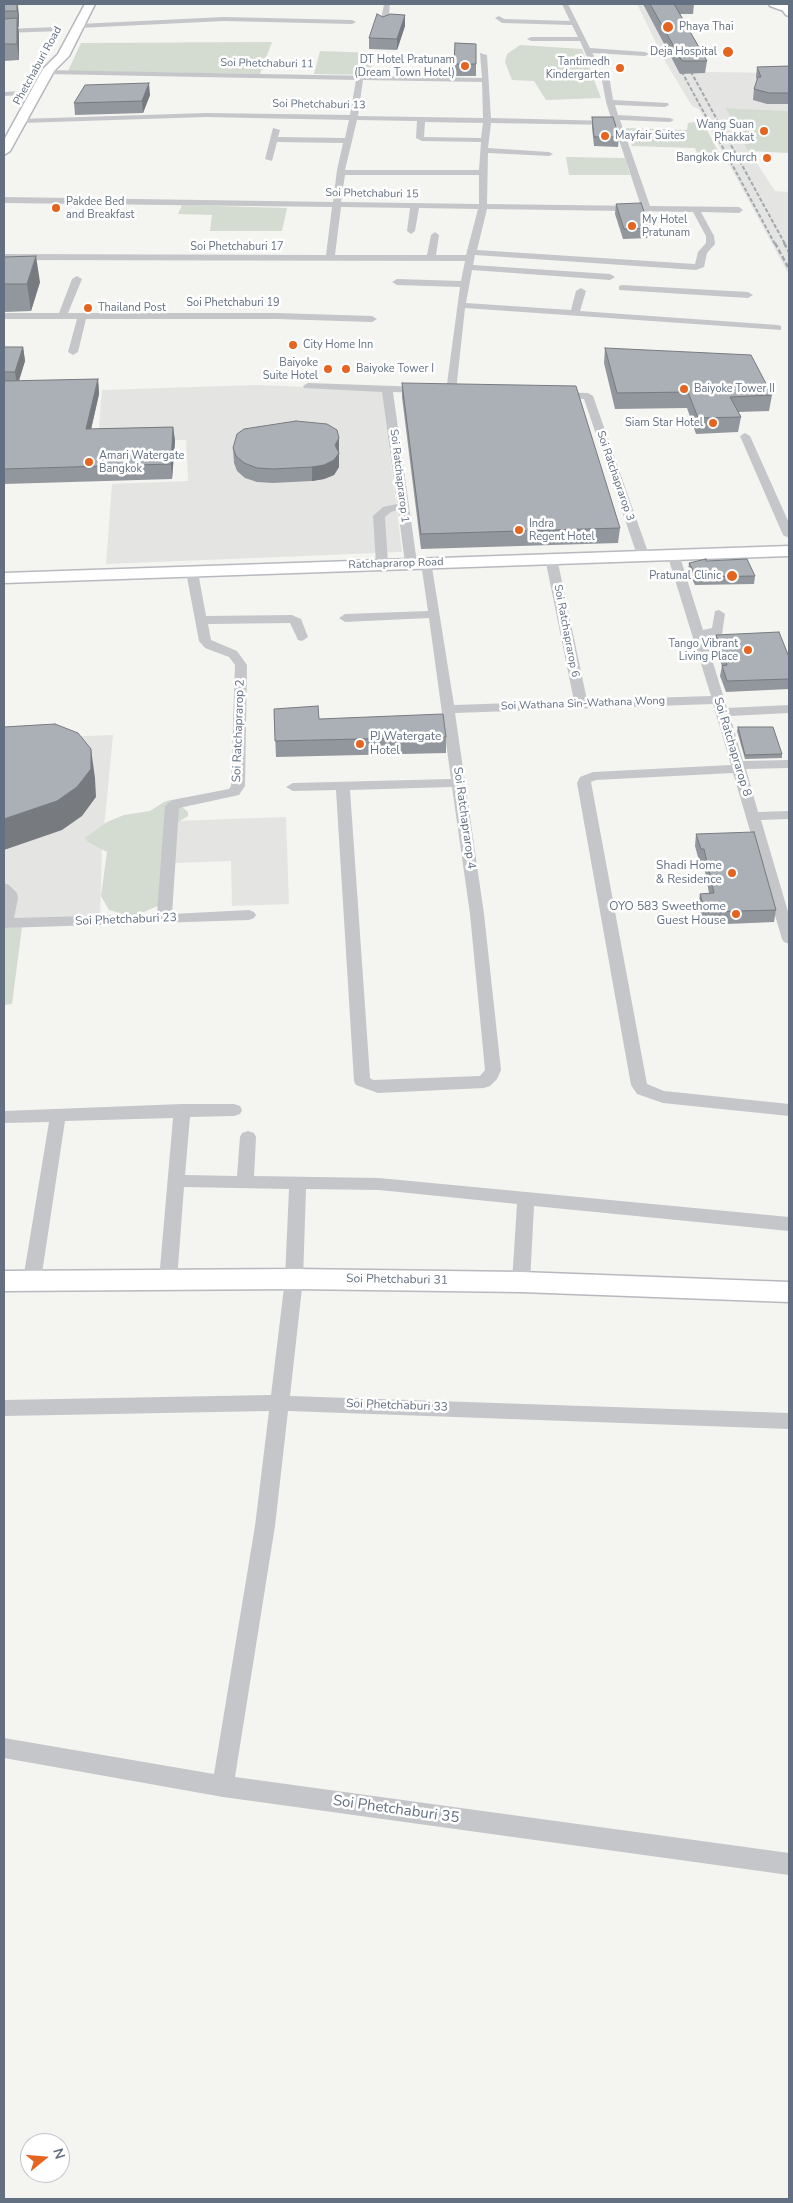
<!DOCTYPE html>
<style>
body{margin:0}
#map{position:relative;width:793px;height:2203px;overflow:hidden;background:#f4f4f0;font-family:"Nunito Sans",sans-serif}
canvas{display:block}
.frame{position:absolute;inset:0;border:5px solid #637081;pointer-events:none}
.north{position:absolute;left:20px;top:2133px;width:50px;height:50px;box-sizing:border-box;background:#fff;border:1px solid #c1c6cd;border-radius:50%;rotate:73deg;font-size:14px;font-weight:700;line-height:20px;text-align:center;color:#637081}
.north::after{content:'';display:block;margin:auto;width:18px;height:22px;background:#e46420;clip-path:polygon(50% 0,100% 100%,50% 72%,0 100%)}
</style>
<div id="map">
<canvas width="793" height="2203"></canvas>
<div class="frame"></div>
<div class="north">N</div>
</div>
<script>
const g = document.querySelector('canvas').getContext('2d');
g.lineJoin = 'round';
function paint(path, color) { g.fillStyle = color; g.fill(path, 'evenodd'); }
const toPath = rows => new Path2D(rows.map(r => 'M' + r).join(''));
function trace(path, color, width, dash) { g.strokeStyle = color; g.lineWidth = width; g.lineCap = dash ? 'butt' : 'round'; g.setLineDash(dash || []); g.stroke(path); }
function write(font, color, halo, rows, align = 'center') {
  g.font = font + ' "Nunito Sans",sans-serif'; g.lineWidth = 5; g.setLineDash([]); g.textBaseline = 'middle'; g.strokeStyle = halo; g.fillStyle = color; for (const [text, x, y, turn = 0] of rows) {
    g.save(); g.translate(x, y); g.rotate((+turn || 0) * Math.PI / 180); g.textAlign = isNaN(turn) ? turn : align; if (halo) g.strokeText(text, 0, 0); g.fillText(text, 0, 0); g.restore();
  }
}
paint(toPath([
 [637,4,666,4,706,72,789,73,789,111,727,108,749,151,775,191,789,192,789,275,699,109,692,106,666,63],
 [257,385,382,390,402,552,106,564,112,484,188,481,186,440,98,440,102,390],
 [113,735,102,850,100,918,4,920,4,739],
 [286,817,289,904,232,906,231,861,174,863,175,821]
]), '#e4e5e3');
paint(toPath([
 [272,42,260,74,68,71,81,43],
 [520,45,582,49,601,98,546,100,534,81,512,80,505,62,507,54],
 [320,51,375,53,370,75,314,74],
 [726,108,789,111,789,153,748,151],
 [702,121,722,158,699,158,695,148,632,146,626,128,687,130,688,123],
 [566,157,625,158,630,175,569,175],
 [182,205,287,208,282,231,210,231,212,215,178,214],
 [170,800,176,802,188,812,188,816,178,822,160,905,137,915,123,914,109,910,101,896,107,852,88,842,85,838,107,822,124,815,150,811,164,802],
 [22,927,12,1004,4,1005,4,928]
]), '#d4dbd1');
const secondary = toPath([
 [778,4,788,4,789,16,786,15,778,4],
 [789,546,789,556,4,583,4,573,789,546],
 [294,1269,521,1272,789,1282,789,1302,521,1292,294,1289,4,1291,4,1271,294,1269]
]);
const primary = toPath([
 [85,4,95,4,69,56,54,71,10,151,4,155,4,140,43,69,58,54,85,4],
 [769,4,783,4,789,6,789,10,781,10,770,6,769,4]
]);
trace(secondary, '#b6b9be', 3);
trace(primary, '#b4b7bc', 3);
paint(toPath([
 [384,4,390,4,388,25,384,27,380,25,384,4],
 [562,4,568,4,590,48,645,52,649,54,645,56,592,53,595,57,591,59,587,57,580,41,531,41,527,39,531,37,578,37,572,25,502,23,495,18,499,16,504,19,570,21,562,4],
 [224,17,352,20,356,22,352,24,224,21,79,28,75,26,79,24,224,17],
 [59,27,63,29,62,31,4,33,4,29,59,27],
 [480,53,487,55,491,118,612,121,606,102,601,75,605,73,609,75,613,100,668,103,669,105,665,107,615,105,618,115,670,118,674,120,670,122,620,120,650,206,739,207,743,210,739,213,701,212,714,236,715,244,707,253,704,267,696,270,475,255,473,265,610,274,615,277,610,280,472,270,466,303,571,310,576,291,581,288,586,291,580,311,778,325,781,326,781,330,465,308,456,391,451,394,446,391,460,287,397,285,392,282,397,279,461,281,465,261,4,260,4,254,326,255,332,207,4,203,4,197,333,202,337,170,343,143,277,142,272,161,265,159,273,128,280,130,278,137,345,138,349,120,206,117,21,123,17,121,21,119,206,113,350,115,356,80,47,74,44,74,44,70,482,78,480,53],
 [363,80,482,82,483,118,358,116,363,80],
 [357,120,417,121,416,138,422,141,481,142,479,170,345,170,357,120],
 [425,122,483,123,481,138,424,137,425,122],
 [491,123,614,125,641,206,487,204,488,153,549,156,553,154,549,152,488,148,491,123],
 [345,175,479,175,479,204,341,202,345,175],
 [341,207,410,208,407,231,411,234,415,231,419,208,478,209,466,255,436,255,439,235,435,232,431,235,427,255,335,255,341,207],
 [487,209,693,212,706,236,706,243,698,252,695,264,477,250,487,209],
 [23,91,27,93,26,95,4,96,4,92,23,91],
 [77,276,82,279,68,313,277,313,372,316,377,319,372,322,277,319,86,319,78,352,73,355,68,352,77,319,4,319,4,313,59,313,72,279,77,276],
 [622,285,748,292,753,295,748,298,619,290,619,286,622,285],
 [308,383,423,387,428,390,423,393,393,392,417,563,415,565,411,567,405,563,398,510,391,512,385,517,388,564,382,568,376,564,373,516,383,507,397,504,382,392,304,388,303,386,308,383],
 [557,392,588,393,593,396,649,555,647,557,643,558,637,555,584,399,553,397,552,395,557,392],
 [745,433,750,436,789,523,789,538,783,535,740,436,745,433],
 [673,551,679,554,703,630,712,628,715,611,719,610,725,614,722,634,705,637,727,708,789,705,789,713,730,716,743,761,789,760,789,768,746,769,758,812,789,811,789,819,761,820,789,915,789,944,784,942,782,939,733,773,596,780,591,782,647,1084,664,1091,789,1104,789,1116,663,1103,637,1094,631,1085,577,783,580,777,593,772,731,765,713,704,455,713,484,914,501,1070,497,1079,490,1086,484,1088,378,1093,356,1085,354,1081,336,790,293,791,286,787,293,783,451,779,429,618,345,622,339,618,345,614,428,611,421,563,427,559,431,561,454,705,574,701,545,558,551,555,557,558,587,700,711,696,667,554,673,551],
 [452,787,470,914,485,1070,480,1076,373,1080,370,1078,350,790,452,787],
 [192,568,198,572,206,616,292,615,301,619,308,637,302,641,298,640,290,623,208,624,211,640,237,651,247,665,245,786,239,795,179,808,172,914,249,910,254,912,256,915,254,918,249,920,4,928,4,883,9,885,17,893,18,898,14,918,157,914,165,806,172,800,229,789,231,786,235,665,229,657,205,648,199,641,186,572,192,568],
 [182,1104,234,1104,240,1106,242,1110,240,1114,234,1116,190,1117,185,1175,237,1176,240,1137,242,1133,248,1131,254,1133,256,1137,254,1176,379,1178,789,1217,789,1231,534,1206,530,1282,527,1287,521,1289,515,1287,512,1282,517,1204,379,1190,306,1189,303,1279,290,1396,789,1413,789,1429,288,1411,275,1526,235,1777,789,1853,789,1875,223,1797,4,1758,4,1738,214,1774,255,1526,269,1411,4,1416,4,1400,271,1395,285,1279,289,1189,184,1187,177,1280,174,1285,168,1287,162,1285,159,1280,173,1118,65,1121,41,1280,38,1285,32,1287,26,1285,23,1280,49,1122,4,1123,4,1111,182,1104]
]), '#c4c6ca');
paint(secondary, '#fff');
paint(primary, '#fff');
trace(toPath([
 [676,61,775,244],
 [685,61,785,244]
]), '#a2a6ad', 2, [4, 2]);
trace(toPath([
 [775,243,789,269],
 [784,243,789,252]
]), '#a2a6ad', 2.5, [5, 2.5]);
paint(toPath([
 [4,4,18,4,19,16,19,27,18,27,19,34,19,60,4,61],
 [643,4,694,4,693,14,680,14,707,61,705,73,680,74],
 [383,17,405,26,397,50,369,49,369,38],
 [455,43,476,44,476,76,454,76],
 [789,66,789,104,767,104,753,100,754,89,757,80,756,77,757,67],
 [150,95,143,113,75,115,74,103],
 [592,117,619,137,618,147,594,146,592,127],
 [616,204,650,228,649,238,623,239,615,214],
 [4,257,40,282,31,311,4,312],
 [4,347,23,347,25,361,19,381,98,379,99,394,91,429,173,427,175,441,172,479,4,484],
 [605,348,772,395,769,411,738,412,741,417,738,432,696,434,687,408,615,409,604,363],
 [402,383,620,528,618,543,421,549,402,397],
 [233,448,340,453,339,454,339,467,334,475,324,479,312,481,273,483,257,482,245,478,237,471,234,463],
 [706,561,755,576,754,584,695,585,688,571,689,563],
 [716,635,789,657,789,689,726,692,720,676,722,666,714,646],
 [274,709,319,719,446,737,446,753,276,757],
 [738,727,782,754,782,758,745,759,737,731],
 [696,834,776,910,774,922,703,925,698,906,700,894,709,893,703,861,699,861,695,846]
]), '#92979d');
paint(toPath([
 [17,4,19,16,19,27,17,11],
 [405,15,405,26,397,50,397,39],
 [17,18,19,34,19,60,17,44],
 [149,83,150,95,143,113,142,101],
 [36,256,40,282,31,311,27,284],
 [23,347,25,361,17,386,15,372],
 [98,379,99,394,88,443,86,429],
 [173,427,175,441,172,479,171,464],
 [339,438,339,467,334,475,324,479,312,481,312,467,335,445],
 [91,749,95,778,96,797,82,816,62,830,4,850,4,819]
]), '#777b7f');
const building = toPath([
 [4,4,17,4,17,11,4,11,4,4],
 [650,4,674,4,707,61,682,61,650,4],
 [377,14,383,17,390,14,405,15,397,39,369,38,377,14],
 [17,18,17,44,4,44,4,19,17,18],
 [455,43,476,44,476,64,454,64,455,43],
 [789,66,789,93,769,93,754,89,758,77,761,77,757,67,789,66],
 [149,83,142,101,74,103,85,85,149,83],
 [592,117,613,117,619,137,594,137,592,117],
 [641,203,650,228,624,229,616,204,641,203],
 [36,256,27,284,4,284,4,257,36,256],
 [4,347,23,347,15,372,4,372,4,347],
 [605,348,751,355,772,395,730,397,741,417,698,418,688,392,617,393,605,348],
 [98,379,86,429,173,427,171,464,4,469,4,381,98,379],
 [402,383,576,386,620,528,421,534,402,383],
 [296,421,327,424,337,430,339,438,335,445,339,453,334,460,324,465,312,467,273,469,257,468,244,463,236,456,233,448,237,434,244,429,296,421],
 [706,559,706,561,747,559,755,576,697,577,689,563,706,559],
 [779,632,789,657,789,679,727,681,722,666,727,665,716,635,779,632],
 [318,706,319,719,443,714,446,737,275,741,274,709,318,706],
 [55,724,78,733,91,749,91,769,77,787,57,801,4,819,4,727,55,724],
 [738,727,773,727,782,754,745,755,738,727],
 [754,832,776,910,705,912,700,894,714,893,704,849,701,849,696,834,754,832]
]);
paint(building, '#aab0b6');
trace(building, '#777b7f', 1);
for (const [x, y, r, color] of [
 [668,27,6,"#e46420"],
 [728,52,6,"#e46420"],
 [465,66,5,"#e46420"],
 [620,68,5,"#e46420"],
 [764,131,5,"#e46420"],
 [605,136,5,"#e46420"],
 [767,158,5,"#e46420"],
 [56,208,5,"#e46420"],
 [632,226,5,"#e46420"],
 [88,308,5,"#e46420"],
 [293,345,5,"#e46420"],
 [328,369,5,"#e46420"],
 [346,369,5,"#e46420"],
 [684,389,5,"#e46420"],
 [713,423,5,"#e46420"],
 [89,462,5,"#e46420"],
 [519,530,5,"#e46420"],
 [732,576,6,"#e46420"],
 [748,650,5,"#e46420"],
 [360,744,5,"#e46420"],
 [732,873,5,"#e46420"],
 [736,914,5,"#e46420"]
]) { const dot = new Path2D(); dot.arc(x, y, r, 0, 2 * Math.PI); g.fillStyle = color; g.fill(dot); trace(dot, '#fff', 2); }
write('11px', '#637081', '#fff', [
 ["Phaya Thai",679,27],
 ["Deja Hospital",717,52,"right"],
 ["DT Hotel Pratunam",455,60,"right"],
 ["(Dream Town Hotel)",455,73,"right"],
 ["Tantimedh",610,62,"right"],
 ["Kindergarten",610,75,"right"],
 ["Wang Suan",754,125,"right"],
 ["Phakkat",754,138,"right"],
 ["Mayfair Suites",615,136],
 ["Bangkok Church",757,158,"right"],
 ["Pakdee Bed",66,202],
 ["and Breakfast",66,215],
 ["My Hotel",642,220],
 ["Pratunam",642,233],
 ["Thailand Post",98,308],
 ["City Home Inn",303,345],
 ["Baiyoke",318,363,"right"],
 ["Suite Hotel",318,376,"right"],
 ["Baiyoke Tower I",356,369],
 ["Baiyoke Tower II",694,389],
 ["Siam Star Hotel",703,423,"right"],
 ["Amari Watergate",99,456],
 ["Bangkok",99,469],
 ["Indra",529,524],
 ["Regent Hotel",529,537],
 ["Pratunal Clinic",721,576,"right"],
 ["Tango Vibrant",738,644,"right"],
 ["Living Place",738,657,"right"]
], 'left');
write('11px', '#637081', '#fff', [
 ["Soi Phetchaburi 11",267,64,1],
 ["Phetchaburi Road",38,66,-61],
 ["Soi Phetchaburi 13",319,105,1],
 ["Soi Phetchaburi 15",372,194,1],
 ["Soi Phetchaburi 17",237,247],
 ["Soi Phetchaburi 19",233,303],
 ["Soi Ratchaprarop 1",399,476,83],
 ["Soi Ratchaprarop 3",615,476,71],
 ["Ratchaprarop Road",396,564,-2],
 ["Soi Ratchaprarop 6",566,631,79],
 ["Soi Wathana Sin-Wathana Wong",583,704,-2]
]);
write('12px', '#637081', '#fff', [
 ["Soi Ratchaprarop 2",239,731,-88],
 ["Soi Ratchaprarop 8",732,747,73],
 ["Soi Ratchaprarop 4",464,818,82],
 ["Soi Phetchaburi 23",126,920,-2],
 ["Soi Phetchaburi 31",397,1280,1],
 ["Soi Phetchaburi 33",397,1406,2]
]);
write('12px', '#637081', '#fff', [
 ["PJ Watergate",370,737,"left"],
 ["Hotel",370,751,"left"],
 ["Shadi Home",722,866],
 ["& Residence",722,880],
 ["OYO 583 Sweethome",726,907],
 ["Guest House",726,921]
], 'right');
write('15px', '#637081', '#fff', [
 ["Soi Phetchaburi 35",396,1810,8]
]);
</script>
